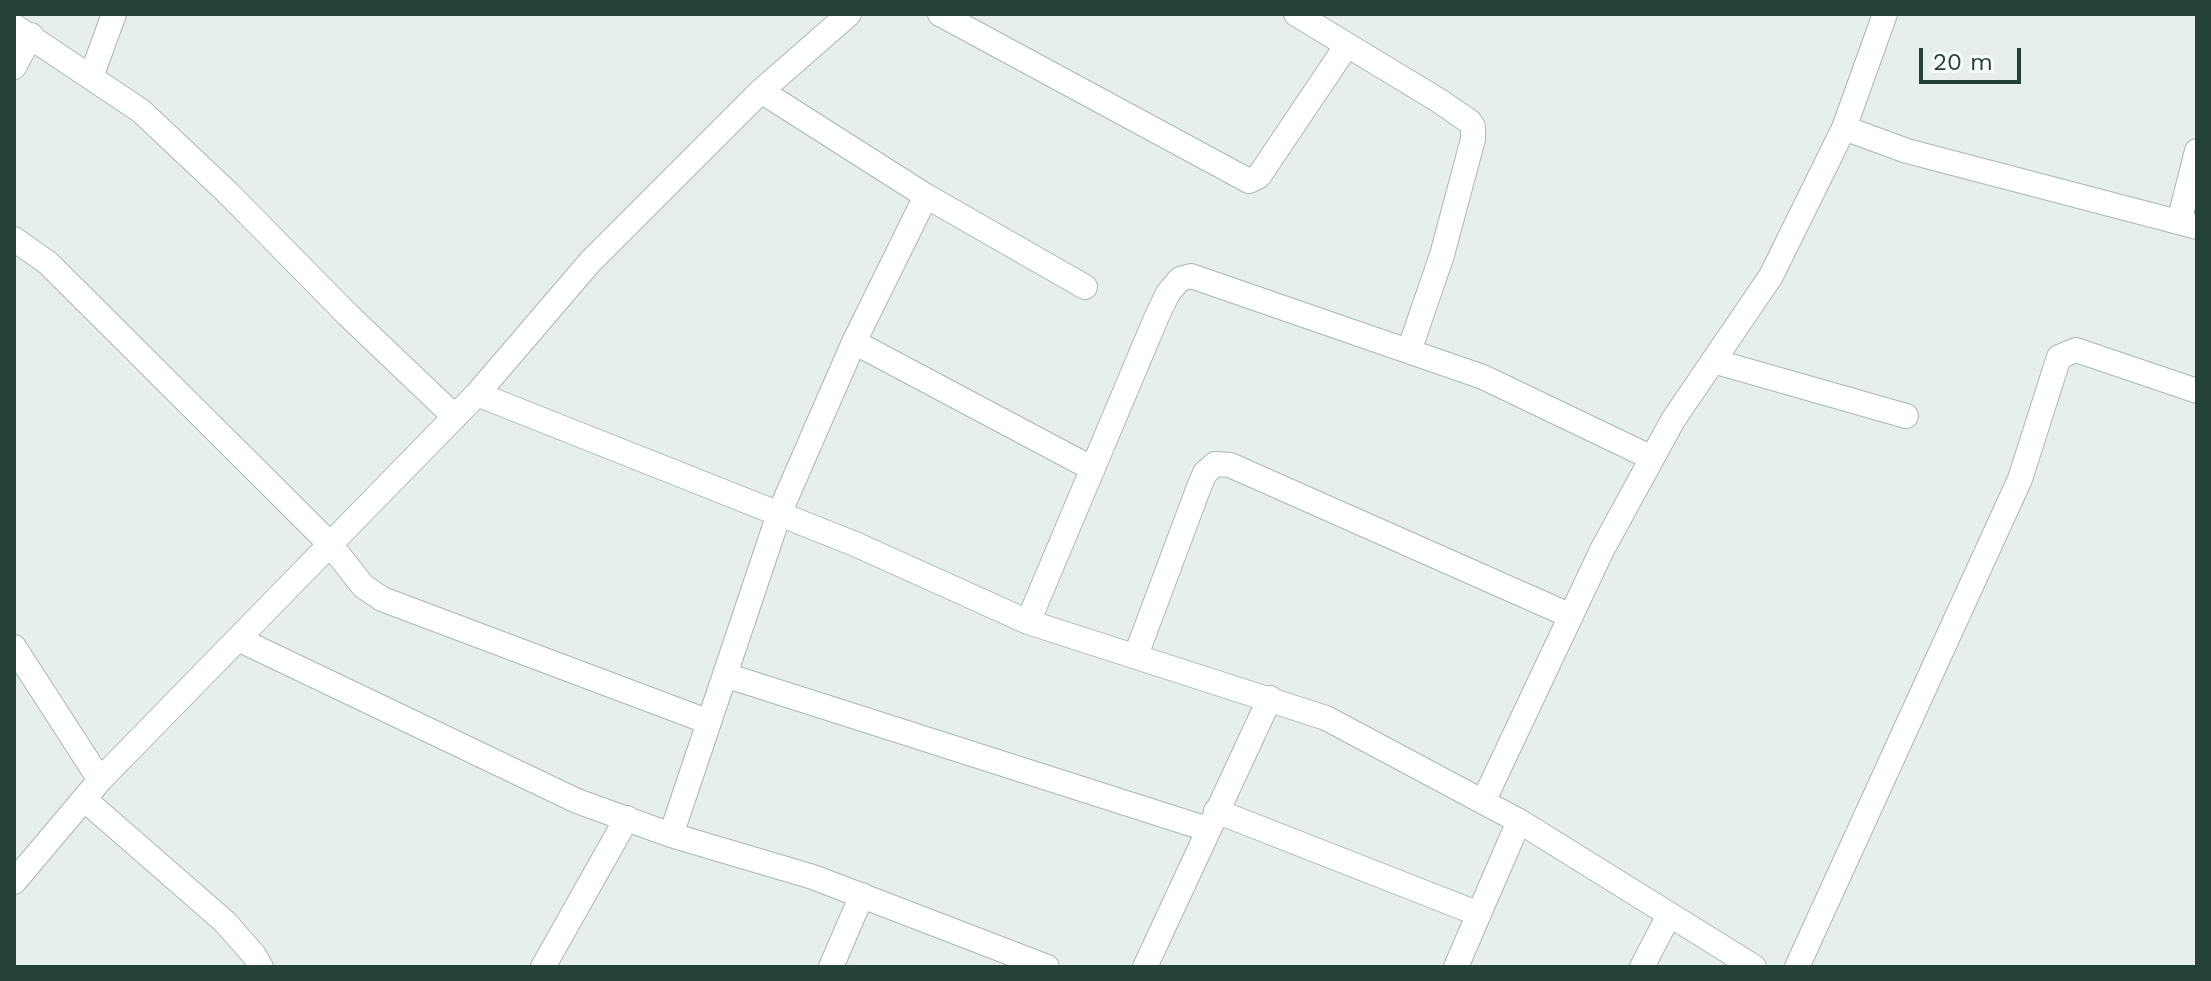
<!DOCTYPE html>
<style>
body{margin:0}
#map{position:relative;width:2211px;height:981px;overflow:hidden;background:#e6efeb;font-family:"Work Sans",sans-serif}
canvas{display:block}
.frame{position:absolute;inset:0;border:16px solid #24423a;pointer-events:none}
.scale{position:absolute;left:1919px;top:48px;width:102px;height:36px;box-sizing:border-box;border:4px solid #24423a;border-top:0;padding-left:10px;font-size:24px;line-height:28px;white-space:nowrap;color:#24423a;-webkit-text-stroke:6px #f7fbf9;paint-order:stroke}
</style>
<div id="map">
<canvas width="2211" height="981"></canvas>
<div class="frame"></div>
<div class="scale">20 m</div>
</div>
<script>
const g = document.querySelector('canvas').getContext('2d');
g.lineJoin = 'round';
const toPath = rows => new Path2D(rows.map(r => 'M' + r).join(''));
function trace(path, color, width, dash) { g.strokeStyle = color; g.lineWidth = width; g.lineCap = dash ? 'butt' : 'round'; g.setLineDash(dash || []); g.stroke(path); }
const street = toPath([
 [940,14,1249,181,1259,176,1347,45],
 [1296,14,1438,100,1470,122,1473,127,1473,139,1442,255,1409,351],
 [1885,14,1844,128,1907,151,2197,227],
 [14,26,141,111,228,193,348,315,455,417],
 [14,67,31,35],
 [91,77,114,14],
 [761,91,926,196,1085,287],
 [2179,222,2197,151],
 [14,239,48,263,330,544,363,586,382,599,709,722],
 [854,342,1093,469],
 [1713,361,1906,416],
 [477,394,855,544,1028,622,1326,718,1519,821,1754,967],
 [1028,622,1157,316,1168,293,1180,279,1191,276,1483,377,1652,458],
 [238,639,577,801,671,835,813,877,1047,967],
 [14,647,100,780],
 [1136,655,1199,487,1205,473,1215,464,1230,465,1571,616],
 [725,675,1207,829],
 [84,799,225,922,254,955,261,967],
 [1483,802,1602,550,1673,420,1771,276,1844,128],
 [1216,811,1479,914],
 [671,835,779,514,854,342,926,196],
 [14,882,100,780,477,394,590,262,761,91,849,14],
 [543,967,627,818],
 [831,967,862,895],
 [1145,967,1270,698],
 [1456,967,1519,821],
 [1642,967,1669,915],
 [1797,967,2020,479,2059,357,2076,350,2197,391]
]);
trace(street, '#a8b8b2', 26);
trace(street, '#fff', 24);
</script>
